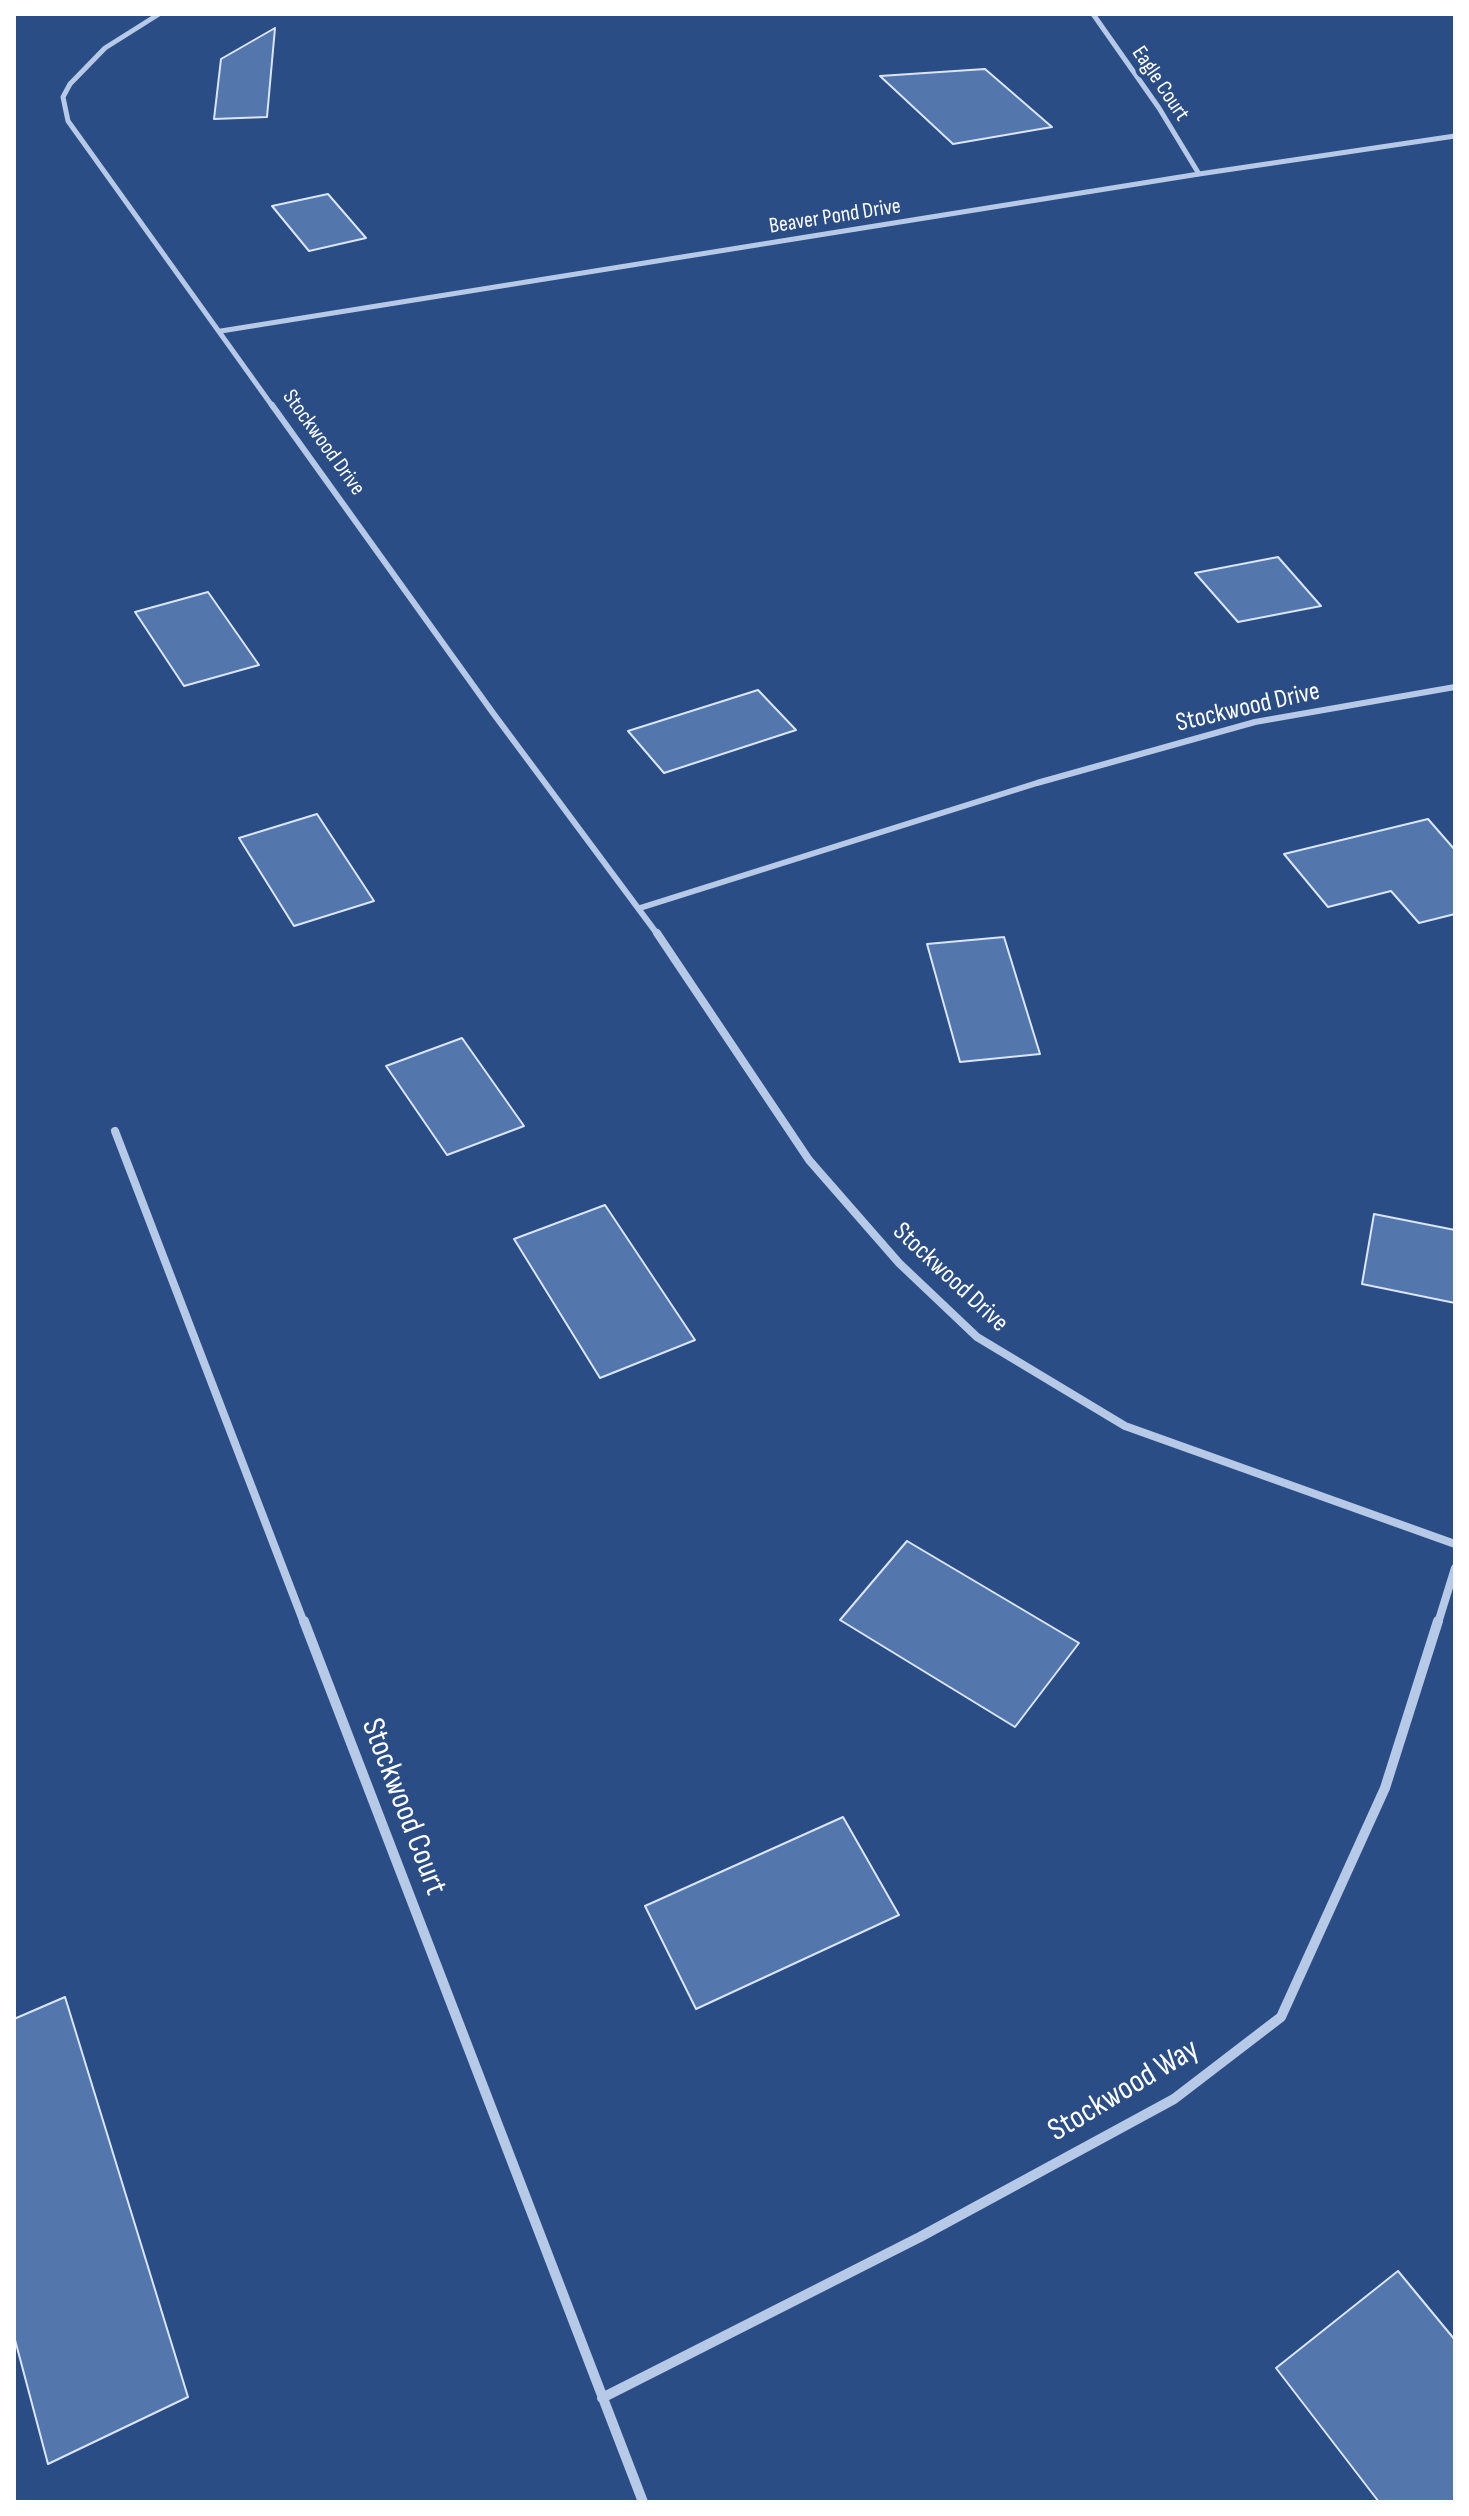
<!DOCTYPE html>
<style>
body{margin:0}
#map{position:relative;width:1469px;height:2516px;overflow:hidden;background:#2b4d86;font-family:"Sofia Sans Condensed",sans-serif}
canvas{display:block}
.frame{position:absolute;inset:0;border:16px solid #fff;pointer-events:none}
</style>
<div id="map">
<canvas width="1469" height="2516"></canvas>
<div class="frame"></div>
</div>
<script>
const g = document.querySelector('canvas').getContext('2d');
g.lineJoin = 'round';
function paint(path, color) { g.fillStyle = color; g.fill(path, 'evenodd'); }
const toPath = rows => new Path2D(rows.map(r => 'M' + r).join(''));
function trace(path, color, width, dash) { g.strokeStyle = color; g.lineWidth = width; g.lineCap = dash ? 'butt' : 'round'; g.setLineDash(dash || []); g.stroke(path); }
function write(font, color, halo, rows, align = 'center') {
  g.font = font + ' "Sofia Sans Condensed",sans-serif'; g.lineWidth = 8; g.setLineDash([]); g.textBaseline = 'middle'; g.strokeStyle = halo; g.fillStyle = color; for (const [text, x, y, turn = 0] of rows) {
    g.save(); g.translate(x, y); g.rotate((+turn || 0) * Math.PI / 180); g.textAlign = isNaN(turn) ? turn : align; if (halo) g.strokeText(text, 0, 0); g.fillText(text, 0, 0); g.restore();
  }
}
const building = toPath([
 [275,28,267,117,214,119,221,59,275,28],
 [985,69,1052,127,953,144,880,76,985,69],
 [328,194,366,238,309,251,272,206,328,194],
 [1278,557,1321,606,1238,622,1195,573,1278,557],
 [208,592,259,665,184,686,135,612,208,592],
 [758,690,796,730,664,773,628,731,758,690],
 [317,814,374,901,294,926,239,838,317,814],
 [1428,819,1455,850,1455,914,1419,923,1391,891,1328,907,1284,854,1428,819],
 [1004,937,1040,1054,960,1062,927,944,1004,937],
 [462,1038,524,1126,447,1155,386,1066,462,1038],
 [605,1205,695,1340,600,1378,514,1239,605,1205],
 [1374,1214,1455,1230,1455,1303,1362,1284,1374,1214],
 [907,1541,1079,1643,1015,1727,840,1620,907,1541],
 [843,1817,899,1915,696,2009,645,1906,843,1817],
 [65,1997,188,2397,48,2464,14,2336,14,2019,65,1997],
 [1398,2271,1455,2340,1455,2502,1379,2502,1276,2368,1398,2271]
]);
paint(building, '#5376ad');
trace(building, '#dae5f6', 2);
trace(toPath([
 [159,14,105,48,70,84,63,97,68,121,273,407],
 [1093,14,1159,108,1199,174],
 [221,331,1199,174,1455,136]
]), '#b6c9e7', 5);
trace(toPath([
 [272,405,493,713,658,935],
 [640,908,1037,783,1255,722,1455,687]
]), '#b6c9e7', 6);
trace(toPath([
 [657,933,809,1160,899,1263,977,1337,1125,1426,1455,1544],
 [115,1131,304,1623],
 [1438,1623,1455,1568]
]), '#b6c9e7', 8);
trace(toPath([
 [304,1621,643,2502],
 [602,2398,920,2237,1174,2099,1281,2017,1385,1788,1438,1621]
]), '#b6c9e7', 10);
write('22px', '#fff', '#2b4d86', [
 ["Eagle Court",1160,84,56],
 ["Beaver Pond Drive",835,217,-9],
 ["Stockwood Drive",323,443,54]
]);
write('26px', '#fff', '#2b4d86', [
 ["Stockwood Drive",1248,708,-13],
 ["Stockwood Drive",950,1278,43]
]);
write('32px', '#fff', '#2b4d86', [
 ["Stockwood Court",403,1807,69],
 ["Stockwood Way",1124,2091,-31]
]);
</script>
